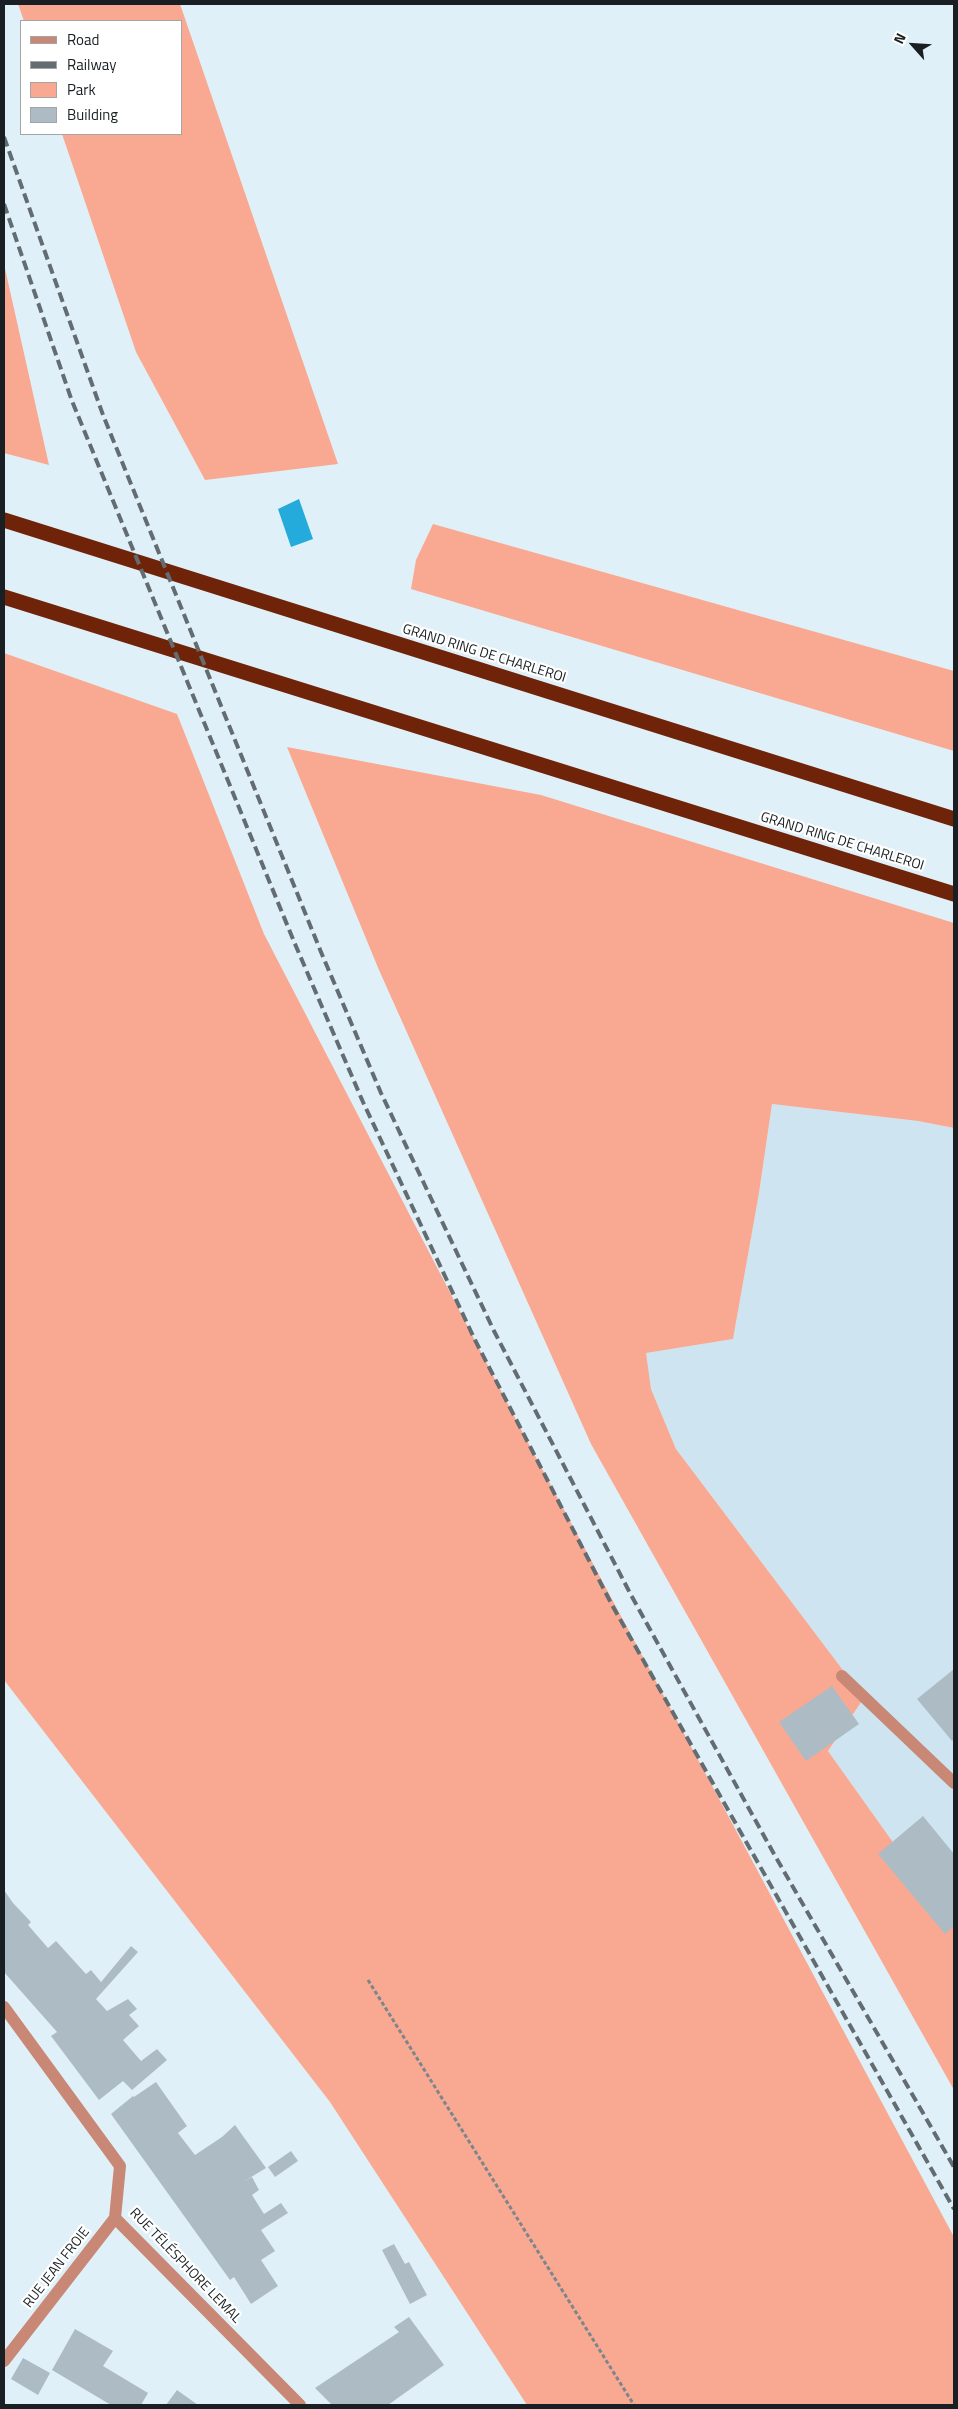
<!DOCTYPE html>
<meta charset="utf-8">
<style>
body{margin:0}
#map{position:relative;width:958px;height:2409px;overflow:hidden;background:#e0f0f8;font-family:"Titillium Web",sans-serif}
canvas{display:block}
.frame{position:absolute;inset:0;border:5px solid #191f22;pointer-events:none}
.legend{position:absolute;left:20px;top:20px;width:162px;height:115px;box-sizing:border-box;background:#fff;border:1px solid #a3a5a7;margin:0;padding:6px 9px;list-style:none;font-size:15px;color:#191f22}
.legend li{display:flex;align-items:center;gap:10px;height:25px}
.legend b{width:25px;border:1px solid #a3a5a7}
.north{position:absolute;left:888px;top:20px;width:50px;height:50px;-webkit-text-stroke:4px #fff;paint-order:stroke;rotate:296deg;font-size:14px;font-weight:700;line-height:20px;text-align:center;color:#191f22}
.north::after{content:'';display:block;margin:auto;width:18px;height:22px;background:#191f22;clip-path:polygon(50% 0,100% 100%,50% 72%,0 100%)}
</style>
<div id="map">
<canvas width="958" height="2409"></canvas>
<div class="frame"></div>
<ul class="legend">
<li><b style="height:6px;background:#c98875"></b>Road</li>
<li><b style="height:6px;background:#626c71"></b>Railway</li>
<li><b style="height:14px;background:#f9a991"></b>Park</li>
<li><b style="height:14px;background:#adbcc4"></b>Building</li>
</ul>
<div class="north">N</div>
</div>
<script>
const g = document.querySelector('canvas').getContext('2d');
g.lineJoin = 'round';
function paint(path, color) { g.fillStyle = color; g.fill(path, 'evenodd'); }
const toPath = rows => new Path2D(rows.map(r => 'M' + r).join(''));
function trace(path, color, width, dash) { g.strokeStyle = color; g.lineWidth = width; g.lineCap = dash ? 'butt' : 'round'; g.setLineDash(dash || []); g.stroke(path); }
function write(font, color, halo, rows, align = 'center') {
  g.font = font + ' "Titillium Web",sans-serif'; g.lineWidth = 4.5; g.setLineDash([]); g.textBaseline = 'middle'; g.strokeStyle = halo; g.fillStyle = color; for (const [text, x, y, turn = 0] of rows) {
    g.save(); g.translate(x, y); g.rotate((+turn || 0) * Math.PI / 180); g.textAlign = isNaN(turn) ? turn : align; if (halo) g.strokeText(text, 0, 0); g.fillText(text, 0, 0); g.restore();
  }
}
paint(toPath([
 [772,1104,918,1121,954,1128,954,1928,828,1751,864,1698,676,1449,651,1389,645,1353,733,1339,759,1193]
]), '#cee5f1');
paint(toPath([
 [18,4,180,4,338,464,205,480,136,352,62,134,181,134,181,21,24,21],
 [4,264,49,465,4,453],
 [433,524,954,671,954,751,411,589,416,560],
 [4,653,177,714,264,934,525,1437,954,2237,954,2405,527,2405,330,2102,4,1680],
 [287,747,541,795,954,923,954,1128,918,1121,772,1104,759,1193,733,1339,646,1353,651,1389,676,1449,864,1698,828,1751,954,1928,954,2090,591,1444,379,970]
]), '#f9a991');
paint(toPath([
 [299,499,313,539,291,547,278,509]
]), '#24aadb');
paint(toPath([
 [954,1669,954,1739,952,1741,917,1699],
 [832,1686,859,1724,806,1761,779,1722],
 [923,1816,954,1854,954,1926,945,1934,878,1854],
 [4,1890,13,1903,31,1922,28,1925,48,1948,56,1941,86,1974,91,1970,101,1982,131,1946,138,1952,96,1999,107,2011,128,1999,137,2009,129,2015,139,2026,123,2040,141,2061,157,2049,167,2060,132,2090,123,2081,99,2100,51,2036,57,2032,4,1972],
 [156,2082,187,2126,178,2133,195,2155,222,2137,235,2125,266,2168,243,2182,252,2177,259,2190,252,2195,264,2214,281,2203,288,2213,261,2230,275,2251,261,2260,278,2286,251,2304,234,2277,230,2280,111,2114,133,2096,134,2097],
 [291,2151,298,2161,275,2177,268,2167],
 [394,2244,405,2264,409,2262,427,2295,410,2304,382,2250],
 [409,2317,444,2365,388,2405,332,2405,315,2388,399,2332,394,2327],
 [75,2329,113,2351,103,2366,148,2393,141,2405,111,2405,52,2370],
 [23,2358,50,2373,38,2395,11,2379],
 [177,2390,198,2405,166,2405]
]), '#adbcc4');
trace(toPath([
 [368,1980,634,2405]
]), '#7b868c', 3, [4, 2.5]);
trace(toPath([
 [842,1676,954,1783]
]), '#c98875', 12);
trace(toPath([
 [4,2007,120,2166,115,2218,300,2405],
 [4,2361,115,2218]
]), '#c98875', 12);
trace(toPath([
 [4,520,954,819],
 [4,597,954,894]
]), '#6f2309', 15);
trace(toPath([
 [4,137,103,415,321,952,381,1093,494,1331,631,1595,774,1854,954,2167],
 [4,204,72,401,295,944,363,1102,475,1340,612,1605,954,2209]
]), '#626c71', 4, [10, 5]);
write('14px', '#191f22', '#fff', [
 ["GRAND RING DE CHARLEROI",484,654,17],
 ["GRAND RING DE CHARLEROI",842,842,17],
 ["RUE TÉLÉSPHORE LEMAL",185,2266,46],
 ["RUE JEAN FROIE",57,2268,-52]
]);
</script>
